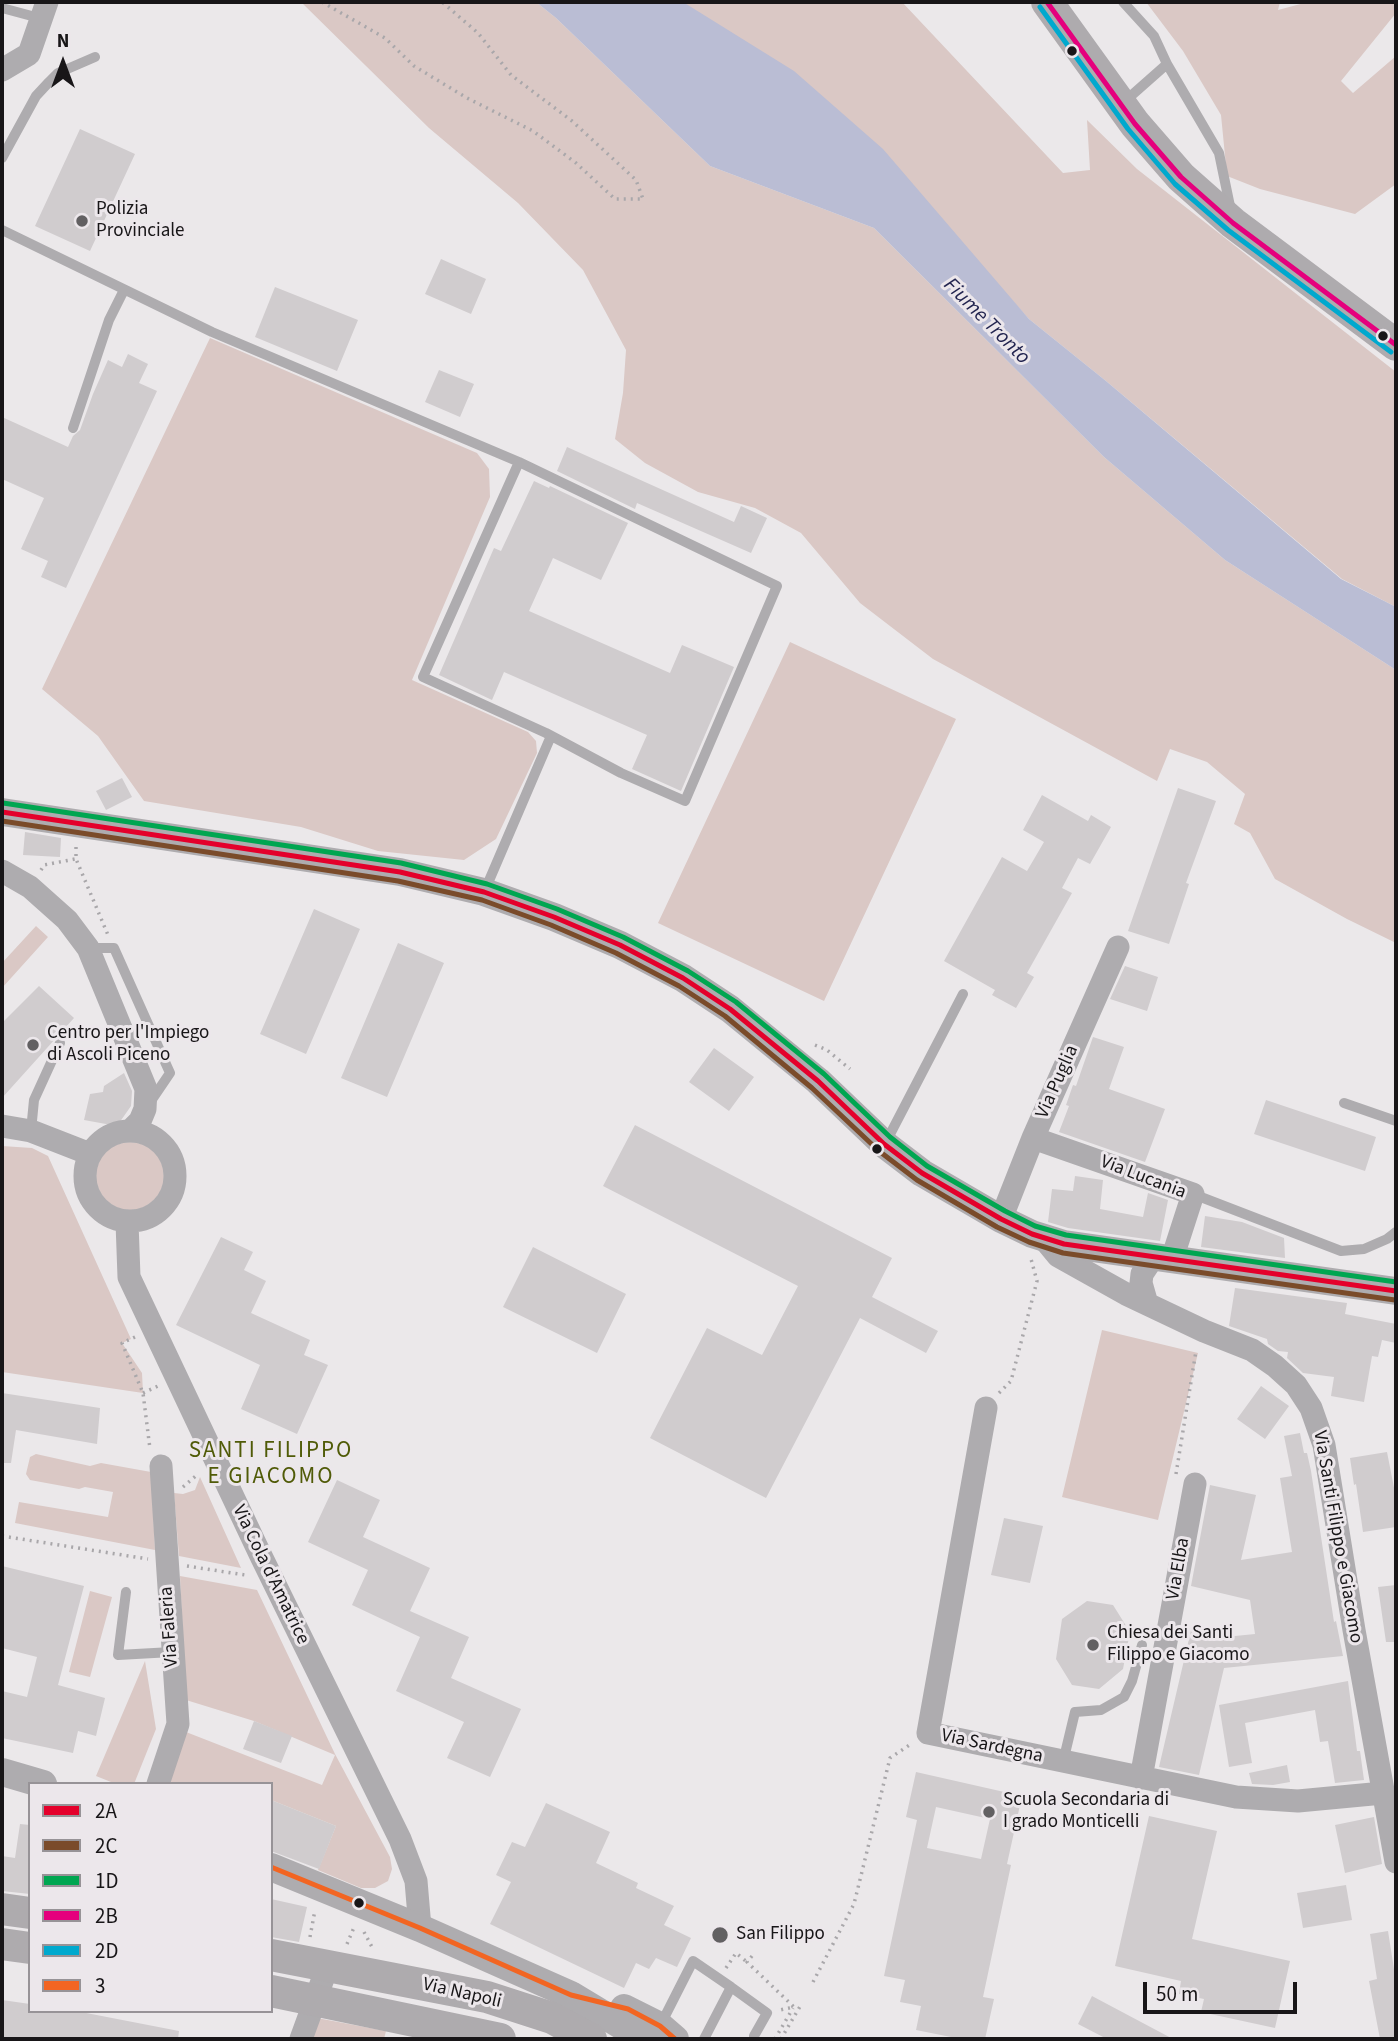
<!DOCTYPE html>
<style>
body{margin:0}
#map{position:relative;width:1398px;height:2041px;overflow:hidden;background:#ebe8ea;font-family:"Source Sans 3",sans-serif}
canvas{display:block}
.frame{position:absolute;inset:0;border:4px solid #181618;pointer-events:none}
.legend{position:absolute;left:28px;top:1782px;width:245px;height:231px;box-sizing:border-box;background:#ece7eb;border:2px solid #979397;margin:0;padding:9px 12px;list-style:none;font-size:21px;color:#181618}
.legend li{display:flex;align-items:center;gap:14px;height:35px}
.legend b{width:35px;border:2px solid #979397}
.north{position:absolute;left:28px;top:28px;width:70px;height:70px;-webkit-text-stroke:5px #ece7eb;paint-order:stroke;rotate:0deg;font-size:19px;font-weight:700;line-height:28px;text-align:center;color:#181618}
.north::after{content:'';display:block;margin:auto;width:24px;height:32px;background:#181618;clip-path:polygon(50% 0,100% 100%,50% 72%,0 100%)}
.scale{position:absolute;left:1143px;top:1982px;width:154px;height:32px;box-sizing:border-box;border:4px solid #181618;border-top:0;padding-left:9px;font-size:21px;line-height:24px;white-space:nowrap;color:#181618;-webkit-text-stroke:5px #ece7eb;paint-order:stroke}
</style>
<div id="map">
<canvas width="1398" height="2041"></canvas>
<div class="frame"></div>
<ul class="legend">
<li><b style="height:9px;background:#e4002b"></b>2A</li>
<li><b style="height:9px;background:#7a4b2a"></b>2C</li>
<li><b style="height:9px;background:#00a651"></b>1D</li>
<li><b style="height:9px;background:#e5007d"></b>2B</li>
<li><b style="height:9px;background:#00a9ce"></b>2D</li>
<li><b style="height:9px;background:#f26522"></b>3</li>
</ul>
<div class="north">N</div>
<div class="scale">50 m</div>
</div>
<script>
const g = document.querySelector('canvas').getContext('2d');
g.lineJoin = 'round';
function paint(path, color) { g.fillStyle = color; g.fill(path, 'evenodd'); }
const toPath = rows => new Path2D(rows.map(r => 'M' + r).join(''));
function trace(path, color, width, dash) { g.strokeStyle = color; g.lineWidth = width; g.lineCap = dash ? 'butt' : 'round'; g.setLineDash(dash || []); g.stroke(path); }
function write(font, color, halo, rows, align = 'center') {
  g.font = font + ' "Source Sans 3",sans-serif'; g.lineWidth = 6; g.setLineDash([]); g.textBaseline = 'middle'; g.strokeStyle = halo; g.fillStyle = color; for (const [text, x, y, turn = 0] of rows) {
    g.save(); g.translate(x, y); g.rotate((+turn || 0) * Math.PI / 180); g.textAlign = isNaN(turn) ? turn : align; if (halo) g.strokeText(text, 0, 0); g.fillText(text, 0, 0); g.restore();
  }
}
paint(toPath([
 [301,2,536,2,556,18,710,166,874,228,1104,457,1225,560,1396,670,1396,943,1347,919,1275,879,1250,833,1234,824,1245,794,1207,762,1170,749,1157,781,933,659,860,603,801,533,755,508,698,492,645,463,615,439,623,393,626,350,583,270,518,203,429,128],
 [683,2,902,2,1063,173,1090,170,1087,120,1137,169,1396,372,1396,607,1342,579,1106,381,1029,319,1007,295],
 [1146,2,1280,2,1278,10,1308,2,1396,2,1396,13,1341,81,1353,93,1396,56,1396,184,1355,214,1260,189,1227,176,1221,115,1183,51],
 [210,338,477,453,489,469,490,497,412,680,528,732,536,741,537,753,496,839,464,860,378,851,301,827,144,801,98,736,42,689],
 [790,642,956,719,824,1001,658,923],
 [36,926,48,937,2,988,2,963],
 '96 1176a34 34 0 1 1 68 0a34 34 0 1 1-68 0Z',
 [2,1146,32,1148,48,1156,131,1339,122,1343,142,1373,143,1393,2,1372],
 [1102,1330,1198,1353,1158,1520,1062,1497],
 [36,1454,90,1466,101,1463,151,1472,155,1550,15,1523,19,1502,108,1517,113,1492,85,1487,79,1489,30,1480,26,1474,30,1457],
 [200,1477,241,1568,179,1556,174,1493,183,1494,195,1490],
 [180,1576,257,1590,335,1754,390,1857,392,1869,388,1881,375,1888,361,1888,318,1870,336,1826,271,1800,271,1784,169,1784,186,1732,322,1785,335,1755,254,1721,186,1700],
 [90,1591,112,1597,90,1677,69,1672],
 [145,1661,156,1729,134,1784,116,1784,96,1776],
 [317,2018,386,2031,384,2039,308,2039]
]), '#dac8c5');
paint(toPath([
 [536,2,683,2,794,71,883,149,1029,319,1106,381,1341,579,1396,607,1396,670,1225,560,1104,457,874,228,710,166,556,18]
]), '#babdd4');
paint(toPath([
 [80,129,135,154,90,251,35,226],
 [441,259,486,279,471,314,425,294],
 [275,287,358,320,337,371,255,337],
 [128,354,148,364,139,383,157,391,66,588,41,577,48,561,21,549,44,498,2,479,2,417,68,447,73,436,80,430,93,394,108,360,122,367],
 [439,370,474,384,460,417,425,402],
 [567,447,734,522,741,506,767,518,751,553,637,503,635,509,557,471],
 [534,481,549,488,550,486,628,523,601,580,553,558,529,611,670,673,682,645,734,667,681,791,632,769,647,735,504,672,492,700,439,675,494,548,501,551],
 [122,778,132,797,106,810,96,791],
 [1178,788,1216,801,1186,883,1189,884,1169,944,1128,931],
 [1042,795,1088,821,1091,815,1111,827,1090,864,1078,858,1062,888,1072,893,1027,973,1034,977,1016,1008,992,995,995,990,944,961,1002,857,1027,871,1044,842,1023,830],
 [25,832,61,838,60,857,23,855],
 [314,909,360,929,306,1054,260,1034],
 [398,943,444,963,387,1097,341,1078],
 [1125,966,1158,977,1147,1011,1110,999],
 [39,986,74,1018,2,1098,2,1023],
 [1093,1037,1124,1047,1109,1089,1165,1109,1145,1162,1059,1132,1069,1106,1066,1105,1073,1085,1076,1086],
 [714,1048,754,1077,729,1111,689,1082],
 [124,1073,132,1091,131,1106,117,1126,84,1120,90,1094,103,1092,104,1086],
 [1266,1100,1376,1137,1365,1171,1254,1134],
 [635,1125,892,1258,872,1297,938,1331,926,1353,860,1318,766,1498,650,1438,707,1328,762,1355,798,1286,603,1186],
 [1075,1176,1103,1180,1100,1209,1143,1217,1148,1193,1168,1200,1160,1241,1068,1228,1048,1222,1052,1189,1073,1191],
 [1205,1216,1242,1222,1284,1238,1285,1258,1201,1247],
 [221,1237,253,1252,244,1270,266,1281,251,1313,310,1340,304,1355,328,1365,297,1434,241,1409,260,1365,176,1325],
 [533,1247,626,1294,597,1353,503,1307],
 [1235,1288,1347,1303,1345,1314,1396,1324,1396,1343,1382,1340,1378,1357,1372,1356,1364,1402,1331,1396,1334,1377,1303,1373,1287,1358,1288,1352,1278,1351,1268,1344,1267,1339,1229,1326],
 [1261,1386,1289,1406,1265,1439,1237,1419],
 [2,1393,100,1408,97,1444,16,1430,11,1463,2,1463],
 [1300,1433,1304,1453,1307,1453,1311,1471,1334,1622,1336,1621,1343,1656,1224,1668,1199,1775,1159,1767,1192,1626,1235,1636,1255,1634,1250,1600,1191,1586,1210,1485,1256,1495,1241,1560,1292,1552,1280,1478,1292,1476,1284,1436],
 [1387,1452,1396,1498,1396,1527,1363,1532,1356,1484,1354,1485,1350,1458],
 [337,1480,380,1500,363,1537,430,1568,410,1611,469,1637,451,1678,521,1709,490,1777,447,1758,464,1722,396,1691,420,1637,352,1605,368,1570,308,1542],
 [1004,1518,1043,1526,1030,1583,991,1575],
 [2,1566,84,1586,58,1685,105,1698,96,1736,78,1731,73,1753,2,1738,2,1691,27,1697,37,1657,2,1648],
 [1396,1585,1396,1642,1386,1642,1378,1587],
 [1087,1601,1113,1605,1130,1632,1123,1669,1099,1689,1072,1685,1056,1659,1062,1619],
 [1348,1681,1357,1751,1360,1751,1364,1780,1335,1783,1328,1741,1320,1742,1315,1710,1245,1723,1252,1763,1229,1767,1219,1705],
 [254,1721,292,1736,281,1763,243,1749],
 [1287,1765,1290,1782,1273,1785,1252,1784,1249,1773],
 [916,1772,1022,1796,1007,1864,1011,1865,983,1997,994,1999,985,2039,961,2039,916,2030,921,2006,900,2002,905,1980,884,1976,917,1820,906,1817],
 [936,1807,990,1819,981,1859,927,1848],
 [271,1800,336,1826,319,1869,271,1851],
 [546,1803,610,1832,596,1863,638,1883,636,1888,674,1906,664,1925,691,1938,677,1967,656,1958,649,1969,636,1963,624,1988,490,1924,511,1882,496,1875,512,1842,525,1847],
 [1149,1816,1217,1831,1192,1939,1290,1961,1275,2028,1201,2012,1204,1999,1179,1994,1181,1981,1115,1966],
 [1374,1817,1382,1864,1345,1873,1335,1825],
 [20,1824,30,1825,30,1894,2,1891,2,1856,15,1858],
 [1346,1885,1352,1920,1303,1928,1297,1893],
 [271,1899,307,1907,299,1942,271,1937],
 [1388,1931,1396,1982,1396,2039,1380,2039,1369,1981,1377,1979,1370,1934],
 [1092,1996,1173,2039,1107,2039,1078,2024],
 [2,2000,30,2004,30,2011,76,2011,179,2031,178,2039,2,2038]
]), '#d0ccce');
trace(toPath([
 [322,2,385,38,414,66,467,98,533,131,576,163,615,199,643,199,636,180,572,121,511,75,478,33,442,2],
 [76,847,76,859,108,935],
 [41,870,44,865,75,859],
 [815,1045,827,1050,850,1069],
 [135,1337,122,1343,143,1393,150,1449],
 [143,1393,158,1386],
 [999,1393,1011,1381,1037,1281,1031,1259],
 [1176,1474,1196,1351],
 [183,1487,198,1474],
 [2,1536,148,1559],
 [187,1566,245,1575],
 [364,1932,372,1947],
 [310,1937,315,1910],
 [347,1944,355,1925],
 [752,1956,747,1962,794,2007,780,2010],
 [726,1968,736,1953,747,1962],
 [813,1982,854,1904,890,1758,911,1744],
 [775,2039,793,2008],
 [781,2039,802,2003]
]), '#a9a7aa', 3.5, [2, 5]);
trace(toPath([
 [1123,2,1154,36,1167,64,1124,102],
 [2,8,43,19],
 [1167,64,1219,153,1231,211],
 [2,158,36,96,49,82,58,73,95,57],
 [2,230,212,332,519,462,423,677,546,733,621,773,685,801,777,586,519,462],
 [73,428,109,320,124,290],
 [485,890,551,736],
 [88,948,114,948,170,1073,151,1101],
 [1344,1103,1396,1121],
 [31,1131,34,1100,60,1043],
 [886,1142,963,994],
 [1193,1194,1341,1251,1364,1249,1387,1239,1396,1232],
 [126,1592,118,1655,172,1652],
 [1063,1762,1075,1712,1101,1710,1124,1697,1132,1681,1142,1645],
 [731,1987,767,2013,754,2036],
 [661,2024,693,1961,731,1987,704,2039]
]), '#aeacaf', 10);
trace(toPath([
 [2,70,29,54,47,2],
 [2,871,30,887,67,920,88,948,146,1089,145,1109,140,1121,130,1131],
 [2,1126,31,1131,90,1154],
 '85 1176a45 45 0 1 1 90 0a45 45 0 1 1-90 0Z',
 [1033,1138,1193,1194,1172,1259],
 [1001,1219,1033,1138,1118,947],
 [127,1222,129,1277,261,1556,400,1839,416,1881,420,1928],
 [1044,1239,1058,1256,1126,1294,1204,1331,1252,1350,1275,1366,1296,1385,1311,1408,1324,1445,1354,1630,1396,1862],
 [1147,1304,1141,1283,1142,1274,1154,1256],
 [986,1408,928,1733,1236,1797,1298,1801,1383,1793],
 [1141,1778,1195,1484],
 [158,1784,178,1724,161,1466],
 [301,2039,328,1965]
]), '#aeacaf', 23);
trace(toPath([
 [2,812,400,872,484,892,554,917,620,945,683,978,730,1009,818,1081,884,1144,922,1173,1001,1219,1032,1234,1064,1244,1396,1291],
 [2,1772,43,1784],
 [271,1867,420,1928,571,1995,644,2039],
 [624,2008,660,2026,675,2039]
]), '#aeacaf', 28);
trace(toPath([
 [1047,2,1135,124,1181,177,1233,223,1396,345],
 [2,1909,30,1913],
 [2,1944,30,1948],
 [271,1955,487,1997,552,2018,591,2039],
 [271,1991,500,2039]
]), '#aeabae', 32);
trace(toPath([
 [2,812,400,872,484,892,554,917,620,945,683,978,730,1009,818,1081,884,1144,922,1173,1001,1219,1032,1234,1064,1244,1396,1291]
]), '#e4002b', 5);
trace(toPath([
 [2,821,398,881,482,900,551,925,616,953,679,986,725,1016,812,1088,879,1151,917,1180,997,1227,1029,1242,1063,1253,1395,1300]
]), '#7a4b2a', 5);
trace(toPath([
 [3,803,401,863,487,884,557,909,623,937,688,971,736,1002,824,1074,890,1137,927,1166,1005,1211,1035,1226,1066,1235,1396,1282]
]), '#00a651', 5);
trace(toPath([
 [1047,2,1135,124,1181,177,1233,223,1396,345]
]), '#e5007d', 5);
trace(toPath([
 [1040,7,1128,129,1175,184,1228,230,1391,352]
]), '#00a9ce', 5);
trace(toPath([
 [271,1867,420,1928,571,1995,628,2009,660,2026,675,2039]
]), '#f26522', 5);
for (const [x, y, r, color] of [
 [1072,51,6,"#181618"],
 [82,221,7,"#626062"],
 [1383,336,6,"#181618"],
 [33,1045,7,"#626062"],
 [877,1149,6,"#181618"],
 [1093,1645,7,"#626062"],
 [989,1812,7,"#626062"],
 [359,1903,6,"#181618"],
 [720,1935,9,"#626062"]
]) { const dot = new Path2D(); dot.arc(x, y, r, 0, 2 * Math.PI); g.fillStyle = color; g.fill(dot); trace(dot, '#ece7eb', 2.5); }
write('19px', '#181618', '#ece7eb', [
 ["Polizia",96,210],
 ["Provinciale",96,232],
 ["Centro per l'Impiego",47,1034],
 ["di Ascoli Piceno",47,1056],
 ["Chiesa dei Santi",1107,1634],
 ["Filippo e Giacomo",1107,1656],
 ["Scuola Secondaria di",1003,1801],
 ["I grado Monticelli",1003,1823],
 ["San Filippo",736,1935]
], 'left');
write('19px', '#181618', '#ece7eb', [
 ["Via Puglia",1058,1082,-66],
 ["Via Lucania",1143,1178,21],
 ["Via Santi Filippo e Giacomo",1337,1537,80],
 ["Via Elba",1179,1569,-80],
 ["Via Cola d'Amatrice",270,1575,64],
 ["Via Faleria",170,1627,-94],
 ["Via Sardegna",992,1747,12],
 ["Via Napoli",462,1994,13]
]);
write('italic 21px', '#232550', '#ece7eb', [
 ["Fiume Tronto",986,322,45]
]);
g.letterSpacing = '2px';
write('23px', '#505b08', '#ece7eb', [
 ["SANTI FILIPPO",271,1452],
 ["E GIACOMO",271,1478]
]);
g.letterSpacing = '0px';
</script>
